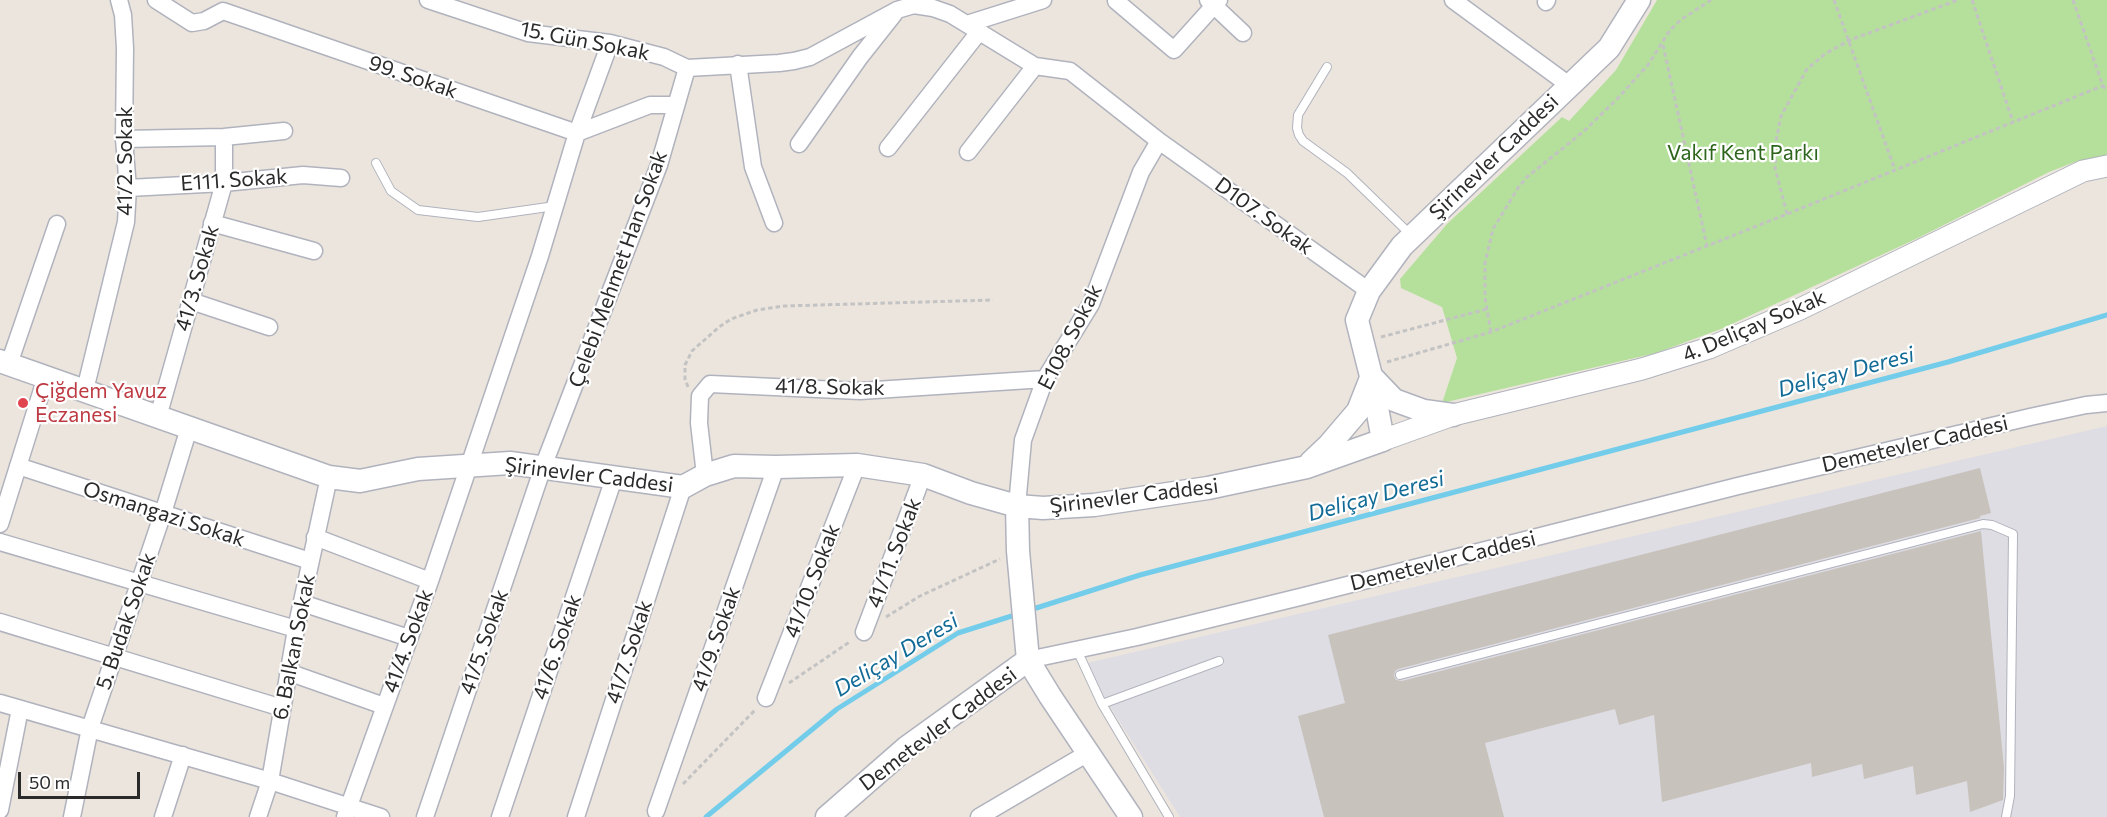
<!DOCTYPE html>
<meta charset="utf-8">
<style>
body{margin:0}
#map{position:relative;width:2107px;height:817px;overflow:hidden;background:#ece5dd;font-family:Commissioner,sans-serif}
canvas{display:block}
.scale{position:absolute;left:18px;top:772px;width:122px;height:27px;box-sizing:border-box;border:3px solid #2a2a2a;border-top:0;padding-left:8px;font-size:18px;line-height:21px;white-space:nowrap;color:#2a2a2a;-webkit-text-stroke:4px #fff;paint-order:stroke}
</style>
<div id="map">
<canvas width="2107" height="817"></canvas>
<div class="scale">50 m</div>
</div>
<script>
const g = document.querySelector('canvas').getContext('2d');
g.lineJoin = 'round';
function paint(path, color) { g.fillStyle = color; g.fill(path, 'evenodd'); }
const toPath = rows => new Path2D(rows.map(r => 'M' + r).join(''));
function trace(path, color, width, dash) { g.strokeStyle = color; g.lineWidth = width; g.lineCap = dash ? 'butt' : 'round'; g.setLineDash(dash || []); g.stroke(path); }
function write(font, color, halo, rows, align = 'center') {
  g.font = font + ' Commissioner,sans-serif'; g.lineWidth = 4.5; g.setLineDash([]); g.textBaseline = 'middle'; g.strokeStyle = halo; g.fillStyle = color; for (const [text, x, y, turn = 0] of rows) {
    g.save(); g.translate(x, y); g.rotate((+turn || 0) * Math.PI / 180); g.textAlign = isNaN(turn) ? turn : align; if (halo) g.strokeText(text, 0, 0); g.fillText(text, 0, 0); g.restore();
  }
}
paint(toPath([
 [2107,426,2107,817,1180,817,1083,664]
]), '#dfdde4');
paint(toPath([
 [1657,0,2107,0,2107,156,2075,162,2049,172,1918,238,1721,329,1656,353,1442,403,1457,358,1442,307,1401,288,1400,279,1447,224,1562,117,1569,121,1616,70]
]), '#b4e09b');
trace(toPath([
 [1030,610,1140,575,1948,362,2107,315],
 [706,817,837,709,958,633,1018,614]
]), '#73cdea', 5);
paint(toPath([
 [1980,468,1991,513,1980,516,1980,518,1398,669,1395,671,1394,676,1396,680,1402,681,1981,531,2004,768,2003,800,1970,812,1967,781,1916,795,1913,766,1864,779,1862,764,1812,777,1811,763,1662,802,1654,715,1619,725,1615,709,1485,743,1504,817,1324,817,1298,716,1345,703,1328,635]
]), '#c7c2bc');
const service = toPath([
 [1327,67,1298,115,1297,128,1299,135,1303,141,1347,173,1411,235],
 [376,163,391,191,418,210,478,217,555,206],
 [1077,650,1102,704,1169,817],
 [1400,675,1983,524,1992,525,2013,534,2010,796,2006,817],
 [1102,704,1219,661]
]);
const minor = toPath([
 [156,0,192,23,204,21,223,11,577,133,650,105,676,105],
 [428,0,528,33,610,43,664,57,687,68,779,63,794,61,810,57,897,10,914,5,933,8,950,14,1035,66,1070,71,1159,141,1369,291],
 [1208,0,1243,33],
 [1453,0,1569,85],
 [1116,1,1174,50,1219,0],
 [1546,2,1547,0],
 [967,24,1043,0],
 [738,64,753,167,774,223],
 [124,139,224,137,284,131],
 [799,144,860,57,894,14],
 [888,148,979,32],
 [968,152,1035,66],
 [128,188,224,183,303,175,341,178],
 [212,223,314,251],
 [191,301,269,327],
 [9,364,57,224],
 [85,390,126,222,128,188,124,139,125,48,123,15,119,0],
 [158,417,224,183,224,137],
 [18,466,310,561],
 [705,475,699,423,700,396,710,384,860,391,1045,379],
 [1017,506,1023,440,1045,379,1091,304,1141,172,1159,141],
 [0,524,46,377],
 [315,537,430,581],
 [0,542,296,629],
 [302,603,409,638],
 [0,622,282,708],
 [864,632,923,475],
 [1028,660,1137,637,1304,596,1738,486,2030,417,2086,405,2107,403],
 [288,672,384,706],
 [766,698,857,465],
 [0,703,270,781,381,817],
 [0,810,20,709],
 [656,811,776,467],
 [72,817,90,728,163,513,189,428],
 [163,817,183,755],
 [258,817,270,781,296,629,329,477],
 [345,817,430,581,540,256,577,133,610,43],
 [425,817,543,467,659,165,687,68],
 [500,817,614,478],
 [576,817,683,487],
 [979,817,1088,753]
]);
const tertiary = toPath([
 [1383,440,1453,415,1642,369,1709,348,1800,309,2083,171,2107,166]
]);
const secondary = toPath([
 [0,361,329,477,360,481,418,469,510,463,683,487,705,475,734,466,776,467,857,465,923,475,971,493,1017,506,1043,508,1094,505,1208,488,1307,467,1383,440,1371,376,1357,320,1369,291,1402,246,1609,48,1639,0],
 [1371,376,1394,400,1424,411,1453,415],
 [1311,462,1329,445,1358,411,1371,378],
 [1017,506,1018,551,1028,660,1050,696,1131,817],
 [827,817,906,748,1028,660]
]);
trace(service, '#b0b3bd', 10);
trace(minor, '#b0b3bd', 19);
trace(tertiary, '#b0b3bd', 23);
trace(secondary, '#b0b3bd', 25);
trace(toPath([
 [1834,0,1895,170],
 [1972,0,2013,122],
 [2073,0,2103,86,2107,91],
 [1663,45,1707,246],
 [1787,214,1775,168,1776,141,1781,116,1807,69,1825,54,1850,40,1958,0],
 [1491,332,1485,298,1485,263,1493,229,1518,188,1527,177,1583,132,1617,99,1648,65,1670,30,1682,19,1711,0],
 [1381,337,1487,309],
 [1387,362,1491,332,1787,214,2107,84],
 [688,387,685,379,685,365,692,351,719,327,731,319,757,310,784,306,993,300],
 [886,617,920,596,1000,559],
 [789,683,851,641],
 [683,784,756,709]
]), '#c3c3c3', 3, [4.5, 3]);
trace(service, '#fff', 8);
trace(minor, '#fff', 16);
trace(tertiary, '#fff', 21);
trace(secondary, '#fff', 22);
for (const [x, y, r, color] of [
 [23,403,6,"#e0444e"]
]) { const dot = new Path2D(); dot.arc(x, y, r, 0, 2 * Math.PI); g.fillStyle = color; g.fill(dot); trace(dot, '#fff', 2); }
write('21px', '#2a2a2a', '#fff', [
 ["15. Gün Sokak",585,41,11],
 ["99. Sokak",413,77,19],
 ["Şirinevler Caddesi",1494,157,-44],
 ["41/2. Sokak",125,161,-90],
 ["E111. Sokak",234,180,-4],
 ["D107. Sokak",1264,216,36],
 ["Çelebi Mehmet Han Sokak",618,269,-70],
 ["41/3. Sokak",197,278,-74],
 ["4. Deliçay Sokak",1754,326,-23],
 ["E108. Sokak",1070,337,-63],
 ["41/8. Sokak",830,387,1],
 ["Demetevler Caddesi",1915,444,-13],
 ["Şirinevler Caddesi",589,475,7],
 ["Şirinevler Caddesi",1134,496,-7],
 ["Osmangazi Sokak",164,514,18],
 ["41/11. Sokak",894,553,-69],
 ["Demetevler Caddesi",1443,561,-14],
 ["41/10. Sokak",812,581,-69],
 ["5. Budak Sokak",126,621,-71],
 ["41/9. Sokak",716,639,-71],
 ["41/4. Sokak",408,641,-70],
 ["41/5. Sokak",484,642,-71],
 ["6. Balkan Sokak",294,647,-79],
 ["41/6. Sokak",557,647,-71],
 ["41/7. Sokak",629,652,-72],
 ["Demetevler Caddesi",938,729,-37]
]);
write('21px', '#2d651d', '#fff', [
 ["Vakıf Kent Parkı",1743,153]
]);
write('21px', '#be3a42', '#fff', [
 ["Çiğdem Yavuz",35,391],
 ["Eczanesi",35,415]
], 'left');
write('italic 22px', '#126b96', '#fff', [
 ["Deliçay Deresi",1846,372,-15],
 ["Deliçay Deresi",1376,496,-15],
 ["Deliçay Deresi",896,655,-31]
]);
</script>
